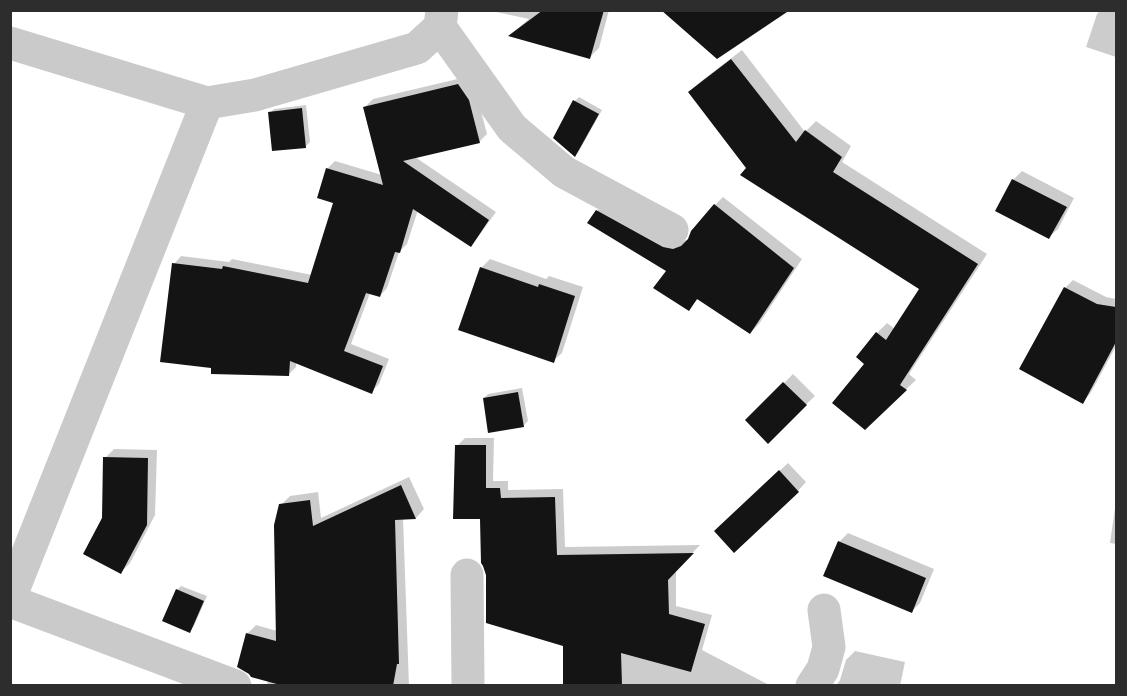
<!DOCTYPE html>
<style>
body{margin:0}
#map{position:relative;width:1127px;height:696px;overflow:hidden;background:#fff;font-family:Ubuntu,sans-serif}
canvas{display:block}
.frame{position:absolute;inset:0;border:12px solid #2d2d2d;pointer-events:none}
</style>
<div id="map">
<canvas width="1127" height="696"></canvas>
<div class="frame"></div>
</div>
<script>
const g = document.querySelector('canvas').getContext('2d');
g.lineJoin = 'round';
function paint(path, color) { g.fillStyle = color; g.fill(path, 'evenodd'); }
const toPath = rows => new Path2D(rows.map(r => 'M' + r).join(''));
function trace(path, color, width, dash) { g.strokeStyle = color; g.lineWidth = width; g.lineCap = dash ? 'butt' : 'round'; g.setLineDash(dash || []); g.stroke(path); }
paint(toPath([
 [487,10,609,10,599,48,590,57,510,35,529,19],
 [1101,10,1116,10,1116,57,1086,47,1097,14],
 [742,50,805,132,816,121,851,146,842,162,987,254,909,374,916,380,865,428,866,363,877,333,887,323,895,329,921,288,748,168,690,92,700,82],
 [466,77,476,92,487,134,479,142,415,157,496,212,478,237,471,245,418,210,407,244,399,252,387,288,380,296,370,293,351,344,389,359,379,384,371,392,296,362,296,367,289,374,213,367,174,264,181,256,229,262,232,259,312,275,335,202,327,169,335,161,382,175,365,107,373,99],
 [579,97,602,110,579,151,575,155,575,101],
 [306,105,310,142,305,147,270,113,274,109],
 [1022,171,1074,198,1058,229,1049,237,1013,180],
 [723,197,802,259,759,324,750,333,699,298,688,309,668,271,597,211,605,203,683,241,690,239,715,205],
 [490,259,546,279,549,276,583,287,562,353,553,361,481,268],
 [1073,280,1106,297,1116,299,1116,346,1090,394,1083,402,1021,368,1066,287],
 [793,374,815,396,768,441,747,420],
 [522,388,528,421,523,426,484,398,488,394],
 [465,438,494,438,493,481,508,481,508,490,563,489,565,547,700,545,676,570,676,606,712,615,702,650,771,686,565,686,564,645,481,517,457,446],
 [114,449,157,450,155,515,130,563,121,572,103,519,105,458],
 [788,463,806,482,798,491,725,522],
 [409,477,424,509,416,518,403,518,409,686,267,686,268,680,247,634,256,625,277,631,281,505,290,496,318,492,321,518],
 [1116,501,1116,544,1110,543],
 [848,533,934,569,920,603,911,612,839,542],
 [181,586,207,596,194,626,190,631,177,590],
 [855,651,905,662,900,686,836,686,840,680,846,660],
 [905,685,983,686,905,686]
]), '#0003');
paint(toPath([
 [543,10,604,10,590,59,508,36],
 [661,10,790,10,717,59],
 [731,59,796,142,805,130,842,157,833,172,978,264,900,385,907,390,865,430,832,403,864,364,856,357,876,332,886,340,919,289,740,175,746,168,688,92],
 [458,84,469,100,480,143,403,161,489,220,471,247,413,209,400,253,395,252,380,297,366,293,344,351,383,366,372,394,290,361,289,376,211,374,211,368,160,362,172,263,222,269,223,266,308,283,333,203,317,198,326,168,383,185,363,107],
 [573,100,599,114,575,157,553,138],
 [302,108,306,148,272,151,268,112],
 [1012,179,1067,207,1049,239,995,211],
 [714,204,794,268,750,334,697,299,689,311,653,288,666,271,587,223,596,210,663,247,673,249,681,246,688,239,691,231],
 [480,267,538,287,539,284,575,296,554,363,458,330],
 [1064,287,1097,304,1116,307,1116,342,1083,404,1019,369],
 [783,382,807,405,768,444,745,420],
 [518,392,524,427,488,433,483,398],
 [455,445,486,445,486,488,500,488,501,498,555,497,557,555,694,553,668,580,669,614,705,624,691,672,621,653,622,685,563,685,563,646,486,623,486,575,483,566,481,563,480,519,453,519],
 [103,457,148,458,147,525,121,574,83,554,102,518],
 [779,470,799,492,734,553,714,531],
 [401,485,416,519,395,520,399,664,397,664,393,686,284,686,251,677,249,674,237,667,246,633,276,641,274,525,279,504,310,500,313,526],
 [838,541,926,578,912,613,823,576],
 [176,589,204,601,190,633,162,621]
]), '#141414');
trace(toPath([
 [440,27,512,128,564,172,672,230],
 [10,43,207,103,255,95,417,48,440,27,442,10],
 [467,575,468,686],
 [10,598,207,103],
 [10,601,235,686],
 [812,686,823,669,829,647,824,610]
]), '#cacaca', 33);
</script>
